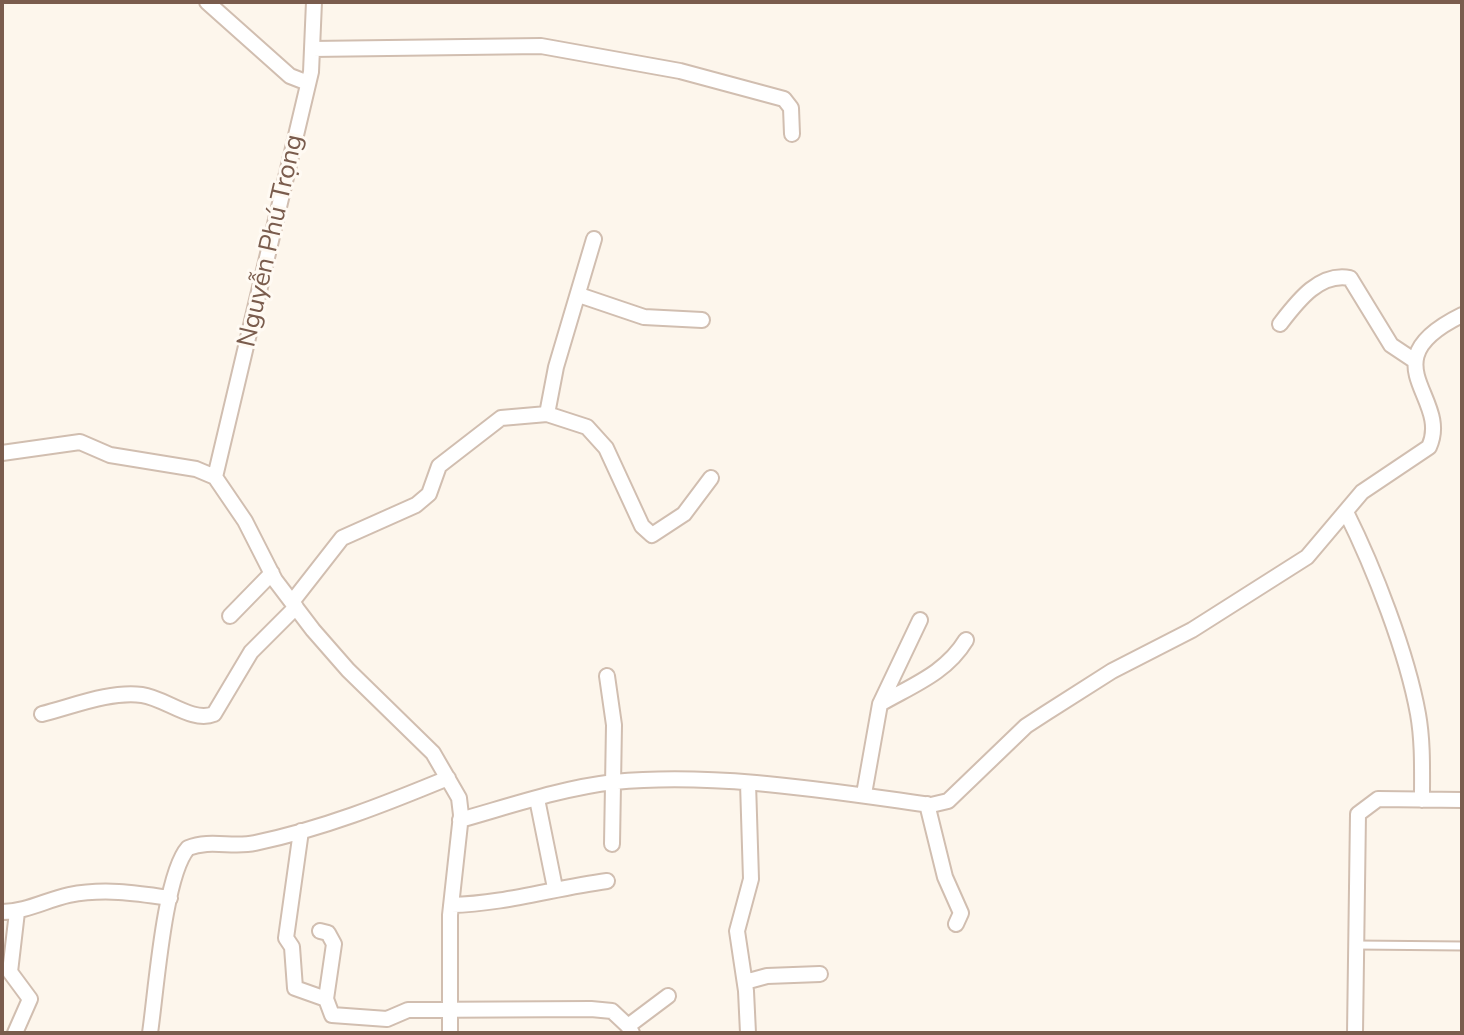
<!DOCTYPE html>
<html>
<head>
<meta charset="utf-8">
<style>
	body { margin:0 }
	#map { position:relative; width:1464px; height:1035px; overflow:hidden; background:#fdf6ec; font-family:"Nunito Sans",sans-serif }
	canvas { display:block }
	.frame { position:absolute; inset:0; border:4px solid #7a5c4d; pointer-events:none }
</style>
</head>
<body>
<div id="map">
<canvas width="1464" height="1035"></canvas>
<div class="frame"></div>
</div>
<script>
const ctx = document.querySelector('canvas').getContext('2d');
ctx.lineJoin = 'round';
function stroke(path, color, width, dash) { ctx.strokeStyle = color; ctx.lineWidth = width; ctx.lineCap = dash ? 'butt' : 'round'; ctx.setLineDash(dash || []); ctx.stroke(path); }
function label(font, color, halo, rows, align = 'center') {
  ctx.font = font + ' "Nunito Sans",sans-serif'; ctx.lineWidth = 6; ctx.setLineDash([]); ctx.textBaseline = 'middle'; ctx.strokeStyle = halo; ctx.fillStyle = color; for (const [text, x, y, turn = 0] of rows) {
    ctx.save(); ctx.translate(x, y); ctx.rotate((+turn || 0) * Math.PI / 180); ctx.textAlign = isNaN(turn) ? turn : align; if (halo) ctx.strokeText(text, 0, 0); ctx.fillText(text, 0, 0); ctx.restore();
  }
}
const service = new Path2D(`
	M1357,945L1462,946`);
const minor = new Path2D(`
	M207,2L290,76L308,83
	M312,49L541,46L680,71L784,99L791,108L792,134
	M579,295L644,317L702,320
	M1280,324C1297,302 1319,272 1350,278L1391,345L1415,361
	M547,414L556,367L594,239
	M2,453L80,442L110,455L196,469L215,477L245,521L275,580L313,630L348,670L433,753L459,798L461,815L450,915V1033
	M215,477L311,72L314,2
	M1346,512C1374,568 1407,653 1418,714C1423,742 1422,771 1422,800
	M292,602L342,538L416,505L429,494L439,466L501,418L547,414L587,427L606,448L642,526L652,535L684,514L711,478
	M230,616L272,573
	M607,676L614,725L612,844
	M880,704C913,685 946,673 966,640
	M42,714C74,706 109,691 142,695C165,698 192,723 214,714L251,652L296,607
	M864,794L880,704L920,620
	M537,799L555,888
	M927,804L945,877L961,913L956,924
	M460,820C510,806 562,788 614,782C716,772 830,791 931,805L948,801L1026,726L1046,713L1112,671L1192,630L1307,557L1362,492L1429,447C1452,397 1366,362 1462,315
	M301,831L286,938L292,947L295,988L326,999L334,944L328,933L320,931
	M451,905C504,904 554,888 607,881
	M2,912C26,912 46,900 69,895C104,888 136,893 170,898
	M745,982L767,976L820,974
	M326,999L332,1015L387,1019L408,1010L591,1009L612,1011L628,1026
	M15,1033L30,999L10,972L17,912
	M150,1033C156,993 164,875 188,848C210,839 233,848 255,843C322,829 385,804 448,778
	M632,1033L628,1026L668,996
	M748,1033L746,991L737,931L751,879L748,783
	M1355,1033L1358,814L1378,799L1462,800`);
const streetNames = [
	["Nguyễn Phú Trọng",272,241,-77]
];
stroke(service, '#d1beb0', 11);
stroke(minor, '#d1beb0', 18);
stroke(service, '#fff', 7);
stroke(minor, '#fff', 14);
label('26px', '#7a5c4d', '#fffaf3', streetNames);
</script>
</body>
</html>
